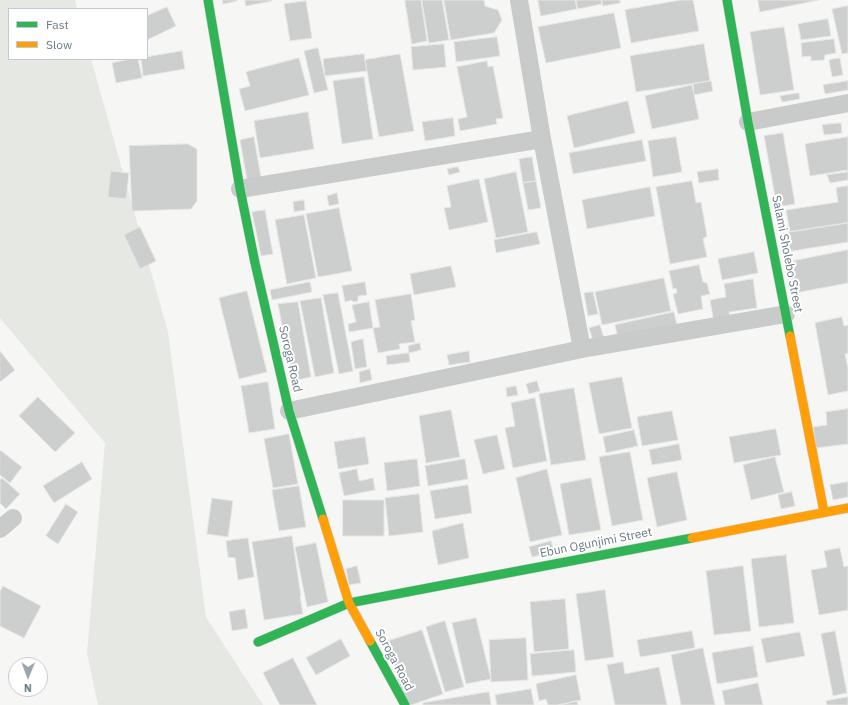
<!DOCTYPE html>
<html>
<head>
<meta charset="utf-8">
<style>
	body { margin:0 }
	#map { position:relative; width:848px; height:705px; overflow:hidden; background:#f6f6f5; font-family:"IBM Plex Sans",sans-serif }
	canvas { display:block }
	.legend { position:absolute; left:8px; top:8px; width:140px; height:52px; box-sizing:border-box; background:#fff; border:1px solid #c3c9ce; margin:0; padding:5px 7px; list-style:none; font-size:12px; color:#687984 }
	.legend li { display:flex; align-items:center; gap:8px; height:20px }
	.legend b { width:20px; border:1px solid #c3c9ce }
	.north { position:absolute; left:8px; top:657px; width:40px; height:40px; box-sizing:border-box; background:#fff; border:1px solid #c3c9ce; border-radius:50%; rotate:181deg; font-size:11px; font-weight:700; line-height:16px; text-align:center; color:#687984 }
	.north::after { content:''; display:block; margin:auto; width:14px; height:18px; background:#9aa5ac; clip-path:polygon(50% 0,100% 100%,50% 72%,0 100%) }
</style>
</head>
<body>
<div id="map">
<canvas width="848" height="705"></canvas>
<ul class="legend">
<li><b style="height:5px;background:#30b455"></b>Fast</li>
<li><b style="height:5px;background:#ff9f0a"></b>Slow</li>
</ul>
<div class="north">N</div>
</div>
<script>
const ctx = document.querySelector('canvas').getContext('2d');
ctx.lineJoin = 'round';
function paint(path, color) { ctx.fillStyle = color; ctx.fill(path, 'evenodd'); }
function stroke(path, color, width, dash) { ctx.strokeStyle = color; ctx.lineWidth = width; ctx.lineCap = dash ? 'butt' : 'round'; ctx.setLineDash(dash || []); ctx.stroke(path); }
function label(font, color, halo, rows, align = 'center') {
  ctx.font = font + ' "IBM Plex Sans",sans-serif'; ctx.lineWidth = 4; ctx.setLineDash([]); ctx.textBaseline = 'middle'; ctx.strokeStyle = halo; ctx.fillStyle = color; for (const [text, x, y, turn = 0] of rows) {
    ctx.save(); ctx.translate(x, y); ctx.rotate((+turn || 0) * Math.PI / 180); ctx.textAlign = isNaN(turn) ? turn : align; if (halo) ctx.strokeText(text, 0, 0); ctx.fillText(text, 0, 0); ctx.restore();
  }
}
const green = new Path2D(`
	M0,0H75L77,9H9V59H91L168,332L206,617L263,705H98L87,653L105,443L0,318Z`);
const building = new Path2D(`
	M223,0H237V1L223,4Z
	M245,0H272V1L246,6Z
	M405,0H421L427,41L412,44Z
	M422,0H442L449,40L429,43Z
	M444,0H484L485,6L498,10L502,20L494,33L451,40Z
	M538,0H575L577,9L541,16Z
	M576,0H601L602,4L578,9Z
	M602,0H620V3L603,6Z
	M681,0H693L699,31L631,43L625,10Z
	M758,0H819L760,12Z
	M306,1L312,38L290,41L284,4Z
	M848,6V53L842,54L832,9Z
	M167,7L176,26L147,40V16Z
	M614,13L621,48L546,63L538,27Z
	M828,19L831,36L801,40L798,24Z
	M784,27L794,90L760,95L750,32Z
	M497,37L500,56L456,62L454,42Z
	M834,39L836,53L825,55L824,60L811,61V56L802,57L801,43Z
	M444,44L446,67L413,70L411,47Z
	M704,44L710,81L636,92L630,56Z
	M318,48L328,90L314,93L304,51Z
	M182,51L185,69L143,76L141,59H147V57Z
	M364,54L367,71L325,76L323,59Z
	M400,54L414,131L379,137L365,60Z
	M299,58L309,95L245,111L239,89L250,86L246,72Z
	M840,58L843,75L832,77L829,60Z
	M131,59H138L142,78L116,83L112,63Z
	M487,61L488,67L493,66L503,118L496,119L497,124L460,131L458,119L467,117L457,67Z
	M364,77L373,139L342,144L333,81Z
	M711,81L713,91L694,95L693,84Z
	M848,81V90L825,94L823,85Z
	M692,85L699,119L652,129L645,96Z
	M799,93L800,99L782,102L780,96Z
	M628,101L635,133L574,148L567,116Z
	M308,112L314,149L260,158L254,121Z
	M453,118L455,136L425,141L422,122Z
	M841,123L842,133L824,135L822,125Z
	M783,133L795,204L777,207L764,136Z
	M254,137L261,178L247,180L240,140Z
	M676,137L682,172L653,177L648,141Z
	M848,137V170L810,176L805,144Z
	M642,140L646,161L573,174L569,153Z
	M188,144L197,149V201L191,209L132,211L129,146Z
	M532,157L536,181L523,183L519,159Z
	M458,167L460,172L449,175L447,169Z
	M718,169L719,180L699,183L697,172Z
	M111,171L129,173L126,199L108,197Z
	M516,172L528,232L496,238L484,179Z
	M848,172V180L830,183L827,175Z
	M479,179L488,222L449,230L444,208L451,207L447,186Z
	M536,181L541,208L528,210L523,183Z
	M692,181L696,203L701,202L707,236L703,239L707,257L670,264L656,187Z
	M848,186V223L790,232L786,210L838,202L836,188Z
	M650,187L655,216L587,229L582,200Z
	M337,193L339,204L329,206L327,196Z
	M304,200L305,210L294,212L293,202Z
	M339,208L352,271L318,277L306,214Z
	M265,210L273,254L261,256L252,212Z
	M304,215L316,278L287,284L275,220Z
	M848,223V242L786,252L783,233Z
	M140,227L156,261L140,269L124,235Z
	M537,232L540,244L496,253L494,240Z
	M848,250V283L795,293L788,262Z
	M754,252L758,273L722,280L718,259Z
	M699,265L703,282L707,283L710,294L701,296L703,309L678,314L673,294L677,293L676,288L673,289L669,271Z
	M451,266L456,287L414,295L410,274Z
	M664,278L671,311L602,325L595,292Z
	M753,279L757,308L729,312L730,320L714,323L710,300L726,297L724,284Z
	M310,282L312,292L272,300L270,290Z
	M365,282L367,295L358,296V301L353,302L352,300L345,302L342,286Z
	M247,291L267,372L239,379L219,298Z
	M593,292L598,314L588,316L584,293Z
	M338,293L353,371L339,374L323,295Z
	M411,294L415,320L411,321L415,342L399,344L400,349L378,353L373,328L380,327L375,300Z
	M321,298L334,373L315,377L300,301Z
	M298,302L311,377L293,381L278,304Z
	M369,302L373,328L349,332L348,324L356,322L352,305Z
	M674,312L677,325L618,338L615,325Z
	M842,317L844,326L848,325V353L845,354L848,368V391L828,395L815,323Z
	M600,325L604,338L593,341L589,328Z
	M363,339L367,367L355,369L351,342Z
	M420,343L421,350L409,353L408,346Z
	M0,351L15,370L0,382Z
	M469,351L470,362L449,365L447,355Z
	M409,353L410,362L387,365L386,356Z
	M370,369L372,380L360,383L359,372Z
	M622,377L632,428L599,434L589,383Z
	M537,381L540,391L529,394L526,384Z
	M268,382L275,429L249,433L241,386Z
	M516,386L518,395L507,397L506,388Z
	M574,388L586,460L551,465L539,394Z
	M38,397L75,433L55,452L19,416Z
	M535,398L547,461L513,468L505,428L515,426L511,403Z
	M848,409V444L816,448L813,427L827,425L826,412Z
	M451,410L460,457L426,463L419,416Z
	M672,411L678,440L642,446L637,417Z
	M776,429L781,455L734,463L729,437Z
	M634,430L638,446L606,453L603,437Z
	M289,434L298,484L273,488L264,439Z
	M497,435L505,469L483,474L474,440Z
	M365,437L369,464L338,469L334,442Z
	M679,444L682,460L652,465L649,450Z
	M0,450L22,467L10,483L0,475Z
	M630,452L643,520L612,526L599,457Z
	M775,457L784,492L751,500L743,465Z
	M417,459L420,486L387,491L384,463Z
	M465,459L468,479L428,486L425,466Z
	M82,462L92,479L54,503L43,486Z
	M357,469L359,481L373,478L375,490L344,496L339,473Z
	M547,469L562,535L530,542L516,478Z
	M677,472L687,520L657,527L647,478Z
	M2,478L20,494L6,509L0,503V480Z
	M591,478L601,530L569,535L560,484Z
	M848,482V497L833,500L830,485Z
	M468,485L472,513L435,519L430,491Z
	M299,486L306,527L279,531L272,490Z
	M792,492L795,506L781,509L778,495Z
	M419,494L423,532L389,536L385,498Z
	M212,498L233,501L228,537L207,534Z
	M343,500H384V536H343Z
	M66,504L78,512L58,544L46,536Z
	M463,523L469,558L438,565L432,531Z
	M292,536L301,596H300L303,614L264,620L252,542Z
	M248,538L254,577L238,580L235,558L228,557L226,541Z
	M551,541L554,552L532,557L529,547Z
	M316,543L328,602L307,607L295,547Z
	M840,548L844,567L848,566V610L819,615L811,570L827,567L824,551Z
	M786,555L794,623L759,627L751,559Z
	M357,566L361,583L349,585L346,569Z
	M743,566L751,631L714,635L706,571Z
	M3,586L41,606L24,638L0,626V592Z
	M605,590L614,657L585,661L576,594Z
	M565,599L569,649L534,652L530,602Z
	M245,609L248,628L232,631L229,612Z
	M476,618L491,679L466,684L452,623Z
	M445,621L464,687L445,692L426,627Z
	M422,630L443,694L411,705H406L385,642Z
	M692,631L695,648L640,657L637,640Z
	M835,631L847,693L833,696L821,634Z
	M800,632L805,656L766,663L761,639Z
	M526,638L528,680L491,682L489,640Z
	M341,639L350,656L316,675L306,658Z
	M753,646L758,677L717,684L712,653Z
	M703,648L715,705H681L671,655Z
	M574,650L576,672L532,676L530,654Z
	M293,658L317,705H280L263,673Z
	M623,662L625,674L659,667L667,705H615L607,665Z
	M576,675L581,700L557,705H548L546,699L539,701L536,684Z
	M758,683L763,705H725L722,691Z
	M531,689L534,705H497L495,695Z
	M489,692L491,705H423V703Z
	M848,697V705H827L826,701Z
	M577,701L578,705H561Z`);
const street = new Path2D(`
	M519,0L542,139L582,349
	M748,122L848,103
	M240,189L542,139
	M289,411L582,349L786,314
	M0,529L13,518`);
const fast = new Path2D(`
	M208,0L240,189L255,263L289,411L323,519
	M727,0L748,122L790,336
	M370,641L405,705
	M258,642L349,603L692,538`);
const slow = new Path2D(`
	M790,336L824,512
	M323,519L349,603L370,641
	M692,538L848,508`);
const streetNames = [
	["Salami Sholebo Street",787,254,79],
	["Soroga Road",290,359,77],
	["Ebun Ogunjimi Street",596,543,-11],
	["Soroga Road",394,660,62]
];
paint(green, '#e5e8e3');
paint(building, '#cdcece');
stroke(building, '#e6e6e5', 1);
stroke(fast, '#d2d3d3', 10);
stroke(slow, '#d2d3d3', 10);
stroke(street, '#c9caca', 18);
stroke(fast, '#30b455', 9);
stroke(slow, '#ff9f0a', 9);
label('12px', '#687984', '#fff', streetNames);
</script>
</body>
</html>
